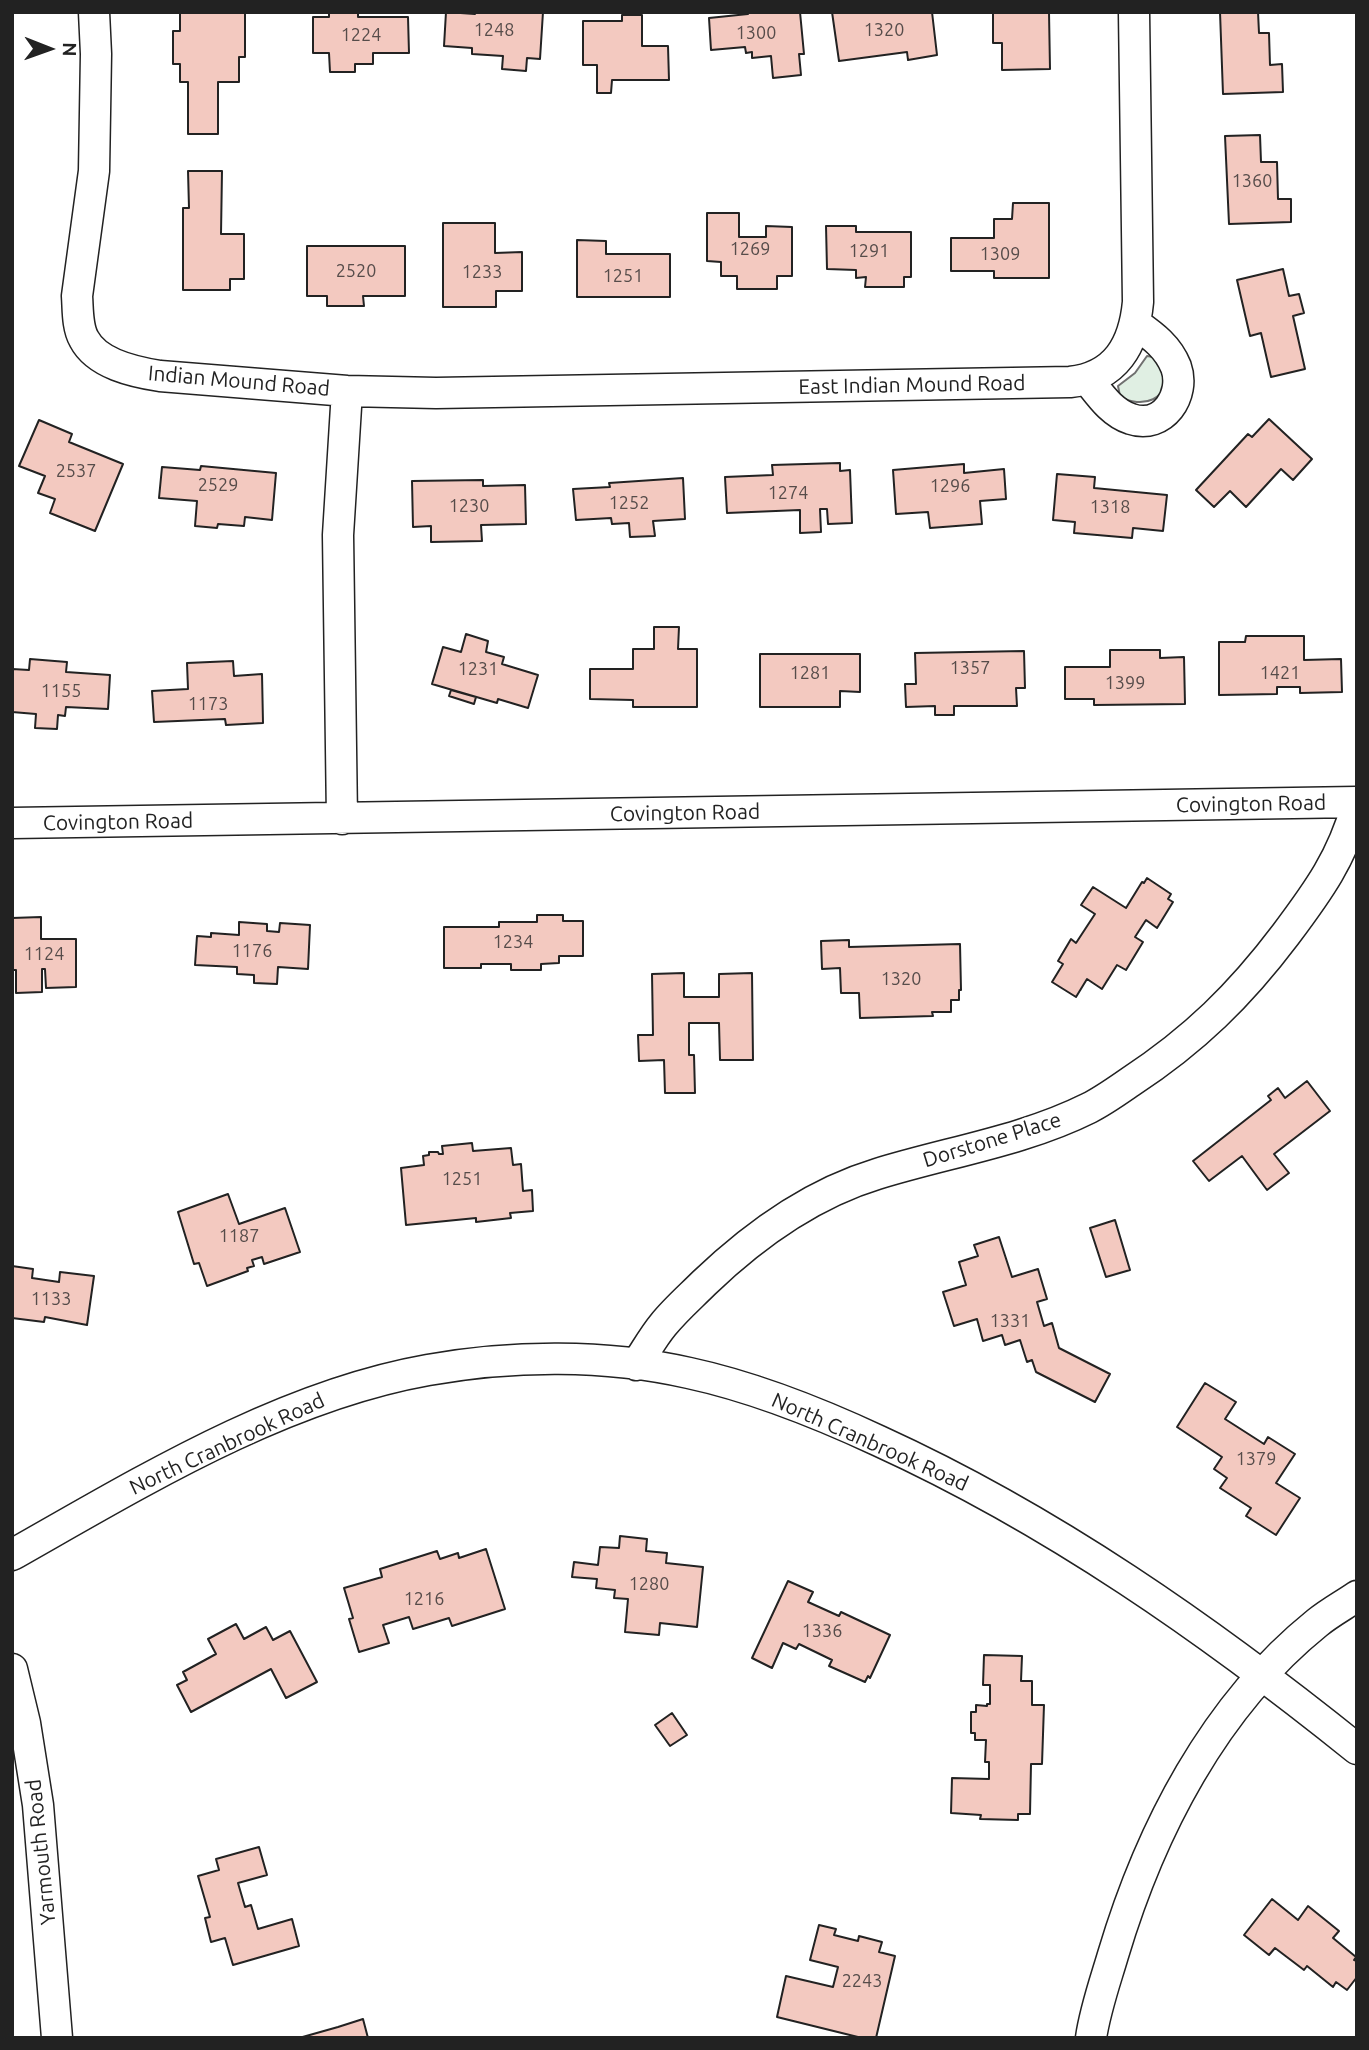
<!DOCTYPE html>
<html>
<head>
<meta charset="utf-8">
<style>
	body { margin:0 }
	#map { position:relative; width:1369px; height:2050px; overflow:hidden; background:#fff; font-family:Ubuntu,sans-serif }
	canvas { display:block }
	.frame { position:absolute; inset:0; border:14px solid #222; pointer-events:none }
	.north { position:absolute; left:14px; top:14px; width:70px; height:70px; -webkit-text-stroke:5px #fff; paint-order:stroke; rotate:91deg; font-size:19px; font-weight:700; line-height:28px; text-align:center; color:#222 }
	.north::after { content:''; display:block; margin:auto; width:24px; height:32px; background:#222; clip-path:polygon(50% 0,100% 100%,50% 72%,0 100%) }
</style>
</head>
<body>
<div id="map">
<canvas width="1369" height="2050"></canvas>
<div class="frame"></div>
<div class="north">N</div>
</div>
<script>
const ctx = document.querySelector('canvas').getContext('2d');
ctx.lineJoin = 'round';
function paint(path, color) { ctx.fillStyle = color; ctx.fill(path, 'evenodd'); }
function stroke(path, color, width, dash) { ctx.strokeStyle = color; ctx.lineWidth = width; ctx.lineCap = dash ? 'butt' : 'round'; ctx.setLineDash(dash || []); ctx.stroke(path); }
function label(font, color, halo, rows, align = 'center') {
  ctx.font = font + ' Ubuntu,sans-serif'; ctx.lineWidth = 5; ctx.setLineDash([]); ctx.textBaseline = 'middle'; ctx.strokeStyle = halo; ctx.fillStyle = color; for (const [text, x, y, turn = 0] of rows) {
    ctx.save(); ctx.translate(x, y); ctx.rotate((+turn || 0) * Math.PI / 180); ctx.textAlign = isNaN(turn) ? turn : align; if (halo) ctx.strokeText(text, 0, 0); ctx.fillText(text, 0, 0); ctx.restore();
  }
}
const green = new Path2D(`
	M1147,356L1153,357C1156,361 1160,366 1162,371C1174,399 1140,410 1120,396L1118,386L1135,373Z`);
const building = new Path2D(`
	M180,12L245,13V57H239V82H218V134H188V82H180V64H173V31H180Z
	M329,12H358V17H408L409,53H373V64H355V72H330L329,53H313V17H329Z
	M446,12L475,14V12H543L540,59L527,58L526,71L502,69L503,56L472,54V48L444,46Z
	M748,12H800L804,54H799L801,75L773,78L771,56L752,58V52L746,53L745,47L711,50L709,18L748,14Z
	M832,12H932L937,55L908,60L907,52L839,61Z
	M993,12H1049L1050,69L1002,70V43H993Z
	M1220,12H1258L1259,33H1269L1270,65L1282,64L1283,92L1223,94Z
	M622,15H642V46H668L669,80H612L611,93H597V65H583V21H622Z
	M1260,135L1261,162H1277L1278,199H1291V222L1229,224L1225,136Z
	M188,171H222L221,234H244V279H230V290H183V208H189Z
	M1013,203H1049V278H994V271H951V238H994V219H1012Z
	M707,213H739V237H766V226L792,227V276H777V289H737V276H721V262L707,261Z
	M443,223H495V253L522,252V291H496V307H443Z
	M826,226H856V232H911V277H904V287H865L866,277L856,278V270L827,269Z
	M577,240L606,241V254H670V297H577Z
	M307,246H405V296H363L364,306H327V296H307Z
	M1283,269L1289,296L1299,294L1304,313L1293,316L1305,369L1271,377L1261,333L1250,336L1237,280Z
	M1269,419L1312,459L1293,480L1281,469L1246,507L1230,491L1214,507L1196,490L1248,434L1252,437Z
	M39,420L72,434L69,442L123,464L95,531L50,513L55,499L38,493L45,476L19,466Z
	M840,463V471L850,470L852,523L828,524L827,509H820L821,532L800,533V510L727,513L725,477L773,475L772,465Z
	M964,464V473L1004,469L1006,499L980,501L982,524L930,528L928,512L896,514L893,470Z
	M201,466L276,473L272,520L245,517L244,526L218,524L217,528L195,526L197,501L159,498L162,467L200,470Z
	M1057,474L1095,477L1094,488L1167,495L1163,531L1133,528L1132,538L1074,533L1075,522L1053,520Z
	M683,478L685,519L653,521L655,536L630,537L629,523L612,524L611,518L576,520L573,489L610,487L609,483Z
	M483,480V486L525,485L526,524L481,525L482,541L431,542V526L413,527L412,481Z
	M654,627H679L678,649H697V707H633V700L590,699V669H633V649H654Z
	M466,634L488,641L486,652L504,657L502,664L538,675L528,708L498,699L497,703L432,684L443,647L461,652Z
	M1246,636H1304V660L1341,659L1342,692L1300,693V687H1277V694L1219,695V642H1245Z
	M1110,650H1160V658L1184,657L1185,704L1094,705V699H1065V667H1110Z
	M1024,651L1025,688H1016L1017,706H954V715H935V706L906,707L905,684H916L915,653Z
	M760,654H860V692L840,691V707H760Z
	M30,659L67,662L66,672L110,675L108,709L66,707L65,716L58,715L57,729L35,728L36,714L12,712V669L29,670Z
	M233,661L234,676L262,674L263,723L226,725L225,719L154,722L152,691L188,689L187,663Z
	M451,690L476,697L474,704L449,696Z
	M1147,878L1171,894L1168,899L1173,902L1157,928L1146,920L1135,937L1143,942L1126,970L1117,965L1102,989L1087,979L1076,997L1052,982L1063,964L1058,961L1071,939L1076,943L1095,914L1081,905L1093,887L1126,908L1142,882L1144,883Z
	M537,915H563V921H583V956H559V963L541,964V970H511V964H481V968H444V927H499V922H537Z
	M41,917V939H76V987L46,988L45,969H42V992L16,993V970H12V918Z
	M239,922L267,924V931L279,932L280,923L310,925L308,969L278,967L277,984L254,983V975L237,974V967L195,965L197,936L211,937V933L239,935Z
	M849,940V947L960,944L961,990H959V1000H951V1012H932L933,1016L860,1018L859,993H841L840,968L822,969L821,941Z
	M684,973V997H719V974L752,973L753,1060H720L719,1023H689V1055H694L695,1093H665L664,1060L639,1061L638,1035H653L652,974Z
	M1307,1081L1330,1111L1274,1154L1289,1173L1267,1190L1242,1156L1209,1181L1193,1161L1271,1100L1268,1096L1278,1088L1285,1098Z
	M472,1143L473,1151L511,1148L513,1165L521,1164L523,1191L532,1190L533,1211L510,1213L511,1218L476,1222V1218L406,1225L401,1168L424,1165L423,1156L429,1155V1152H438L439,1154H443L442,1146Z
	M228,1194L239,1224L285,1208L300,1252L264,1264L262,1257L252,1260L254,1266L247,1268L248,1271L207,1286L199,1263L194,1264L178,1212Z
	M1115,1220L1130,1270L1106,1277L1090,1228Z
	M999,1237L1012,1277L1038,1269L1047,1299L1037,1302L1044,1326L1052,1323L1059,1348L1110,1374L1095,1402L1036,1372L1032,1360L1027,1362L1020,1340L1005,1345L1002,1335L983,1341L977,1319L954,1326L943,1292L966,1285L959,1262L978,1256L974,1245Z
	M12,1266L33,1269L32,1278L59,1282L60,1272L94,1276L87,1325L45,1317L44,1322L12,1318Z
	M1205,1383L1236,1402L1225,1419L1264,1444L1268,1437L1295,1454L1276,1483L1300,1498L1276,1535L1246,1516L1251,1508L1220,1488L1227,1478L1214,1469L1222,1457L1177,1427Z
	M620,1536L647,1539L646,1551L667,1553L666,1563L703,1567L697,1627L660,1623L659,1635L625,1632L628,1599L614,1598L615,1590L596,1588L597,1579L572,1577L574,1562L598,1565L600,1547L619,1548Z
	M486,1549L505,1609L452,1626L449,1618L413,1629L409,1617L383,1625L389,1643L359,1652L349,1619L353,1618L344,1588L382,1577L380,1569L437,1551L440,1559L458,1553L459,1558Z
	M788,1581L813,1592L808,1602L839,1616L841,1612L890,1635L870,1678L868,1676L865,1682L829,1666L832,1660L799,1644L796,1649L783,1643L772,1668L752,1658Z
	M236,1624L244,1639L266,1627L273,1640L290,1631L317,1682L286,1698L271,1669L191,1712L177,1685L187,1680L183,1672L216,1654L208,1639Z
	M984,1655L1022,1656L1021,1681H1032V1705H1044L1042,1764H1031L1030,1814H1018V1820L980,1819L981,1815L951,1813L952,1778L989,1779V1762H985L986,1740H975V1733H971V1712H976V1705L987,1706V1704H990V1685H983Z
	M672,1713L687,1735L670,1746L655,1725Z
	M259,1847L267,1875L238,1883L245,1907L251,1905L258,1929L292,1919L299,1946L233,1965L225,1938L211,1942L205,1918L210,1917L198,1876L219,1870L216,1859Z
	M1272,1899L1298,1920L1308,1906L1339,1931L1333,1938L1356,1957L1354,1960L1357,1961V1977L1347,1990L1336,1982L1333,1987L1307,1966L1304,1970L1275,1948L1269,1955L1244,1935Z
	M819,1925L836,1929L834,1935L858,1941L859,1936L882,1942L879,1952L895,1956L876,2038H862L777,2017L786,1976L833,1987L838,1967L810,1960Z
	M363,2019L368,2038H299L338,2027Z`);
const minor = new Path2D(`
	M94,12L96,54L94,171L77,296C78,309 77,327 84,339C97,364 134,372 160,376L347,391L436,393L1070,382C1116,377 1134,345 1138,302L1134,12
	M1088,380C1100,395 1112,413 1131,419C1163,430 1186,395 1176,367C1168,347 1153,336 1136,324
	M342,819L338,535L347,391
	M12,823L1357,802
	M636,1365C645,1352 653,1337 663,1325C675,1310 690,1297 704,1283C753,1236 811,1194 877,1174C948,1152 1023,1141 1089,1108C1103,1101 1117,1091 1130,1082C1194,1040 1240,995 1286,934C1319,890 1342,858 1357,805
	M12,1555C141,1482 281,1396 428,1370C512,1355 605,1354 689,1373C754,1387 819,1413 879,1441C1052,1520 1209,1630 1357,1749
	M12,1669L25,1723L38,1805L57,2038
	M1091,2038C1095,2010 1105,1982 1113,1955C1150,1831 1214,1706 1317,1623C1329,1613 1344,1605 1357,1596`);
const numberNames = [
	["1248",494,30],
	["1320",884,30],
	["1300",756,33],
	["1224",361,35],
	["1360",1252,181],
	["1269",750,249],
	["1291",869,251],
	["1309",1000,254],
	["2520",356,271],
	["1233",482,272],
	["1251",623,276],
	["2537",76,471],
	["2529",218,485],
	["1296",950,486],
	["1274",788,493],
	["1252",629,503],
	["1230",469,506],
	["1318",1110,507],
	["1357",970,668],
	["1231",478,669],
	["1281",810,673],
	["1421",1280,673],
	["1399",1125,683],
	["1155",61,691],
	["1173",208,704],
	["1234",513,942],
	["1176",252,951],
	["1124",44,954],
	["1320",901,979],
	["1251",462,1179],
	["1187",239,1236],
	["1133",51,1299],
	["1331",1010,1321],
	["1379",1256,1459],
	["1280",649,1584],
	["1216",424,1599],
	["1336",822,1631],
	["2243",862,1981]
];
const streetNames = [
	["Indian Mound Road",239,381,5],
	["East Indian Mound Road",912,385,-1],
	["Covington Road",1251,804,-1],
	["Covington Road",685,813,-1],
	["Covington Road",118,822,-1],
	["Dorstone Place",992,1140,-17],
	["North Cranbrook Road",870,1442,24],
	["North Cranbrook Road",227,1444,-25],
	["Yarmouth Road",41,1852,-96]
];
paint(green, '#e0efe3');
stroke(green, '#6f6f6f', 2);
paint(building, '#f3c9c0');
stroke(building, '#222', 2);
stroke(minor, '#222', 33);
stroke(minor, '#fff', 30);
label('18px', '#564c4a', null, numberNames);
label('21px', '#222', '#fff', streetNames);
</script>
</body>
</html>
